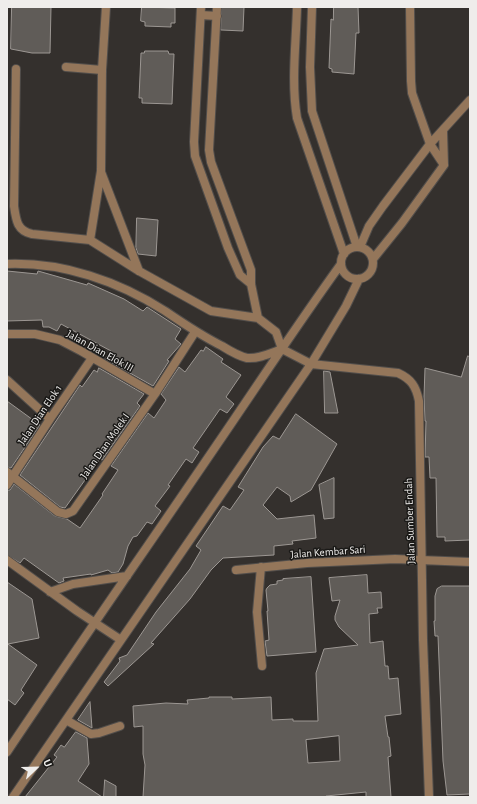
<!DOCTYPE html>
<html>
<head>
<meta charset="utf-8">
<style>
	body { margin:0 }
	#map { position:relative; width:477px; height:804px; overflow:hidden; background:#34302d; font-family:"Alegreya Sans",sans-serif }
	canvas { display:block }
	.frame { position:absolute; inset:0; border:8px solid #efedeb; pointer-events:none }
	.north { position:absolute; left:16px; top:748px; width:40px; height:40px; -webkit-text-stroke:3px #1a1917; paint-order:stroke; rotate:67deg; font-size:11px; font-weight:700; line-height:16px; text-align:center; color:#efedeb }
	.north::after { content:''; display:block; margin:auto; width:14px; height:18px; background:#efedeb; clip-path:polygon(50% 0,100% 100%,50% 72%,0 100%) }
</style>
</head>
<body>
<div id="map">
<canvas width="477" height="804"></canvas>
<div class="frame"></div>
<div class="north">U</div>
</div>
<script>
const ctx = document.querySelector('canvas').getContext('2d');
ctx.lineJoin = 'round';
function paint(path, color) { ctx.fillStyle = color; ctx.fill(path, 'evenodd'); }
function stroke(path, color, width, dash) { ctx.strokeStyle = color; ctx.lineWidth = width; ctx.lineCap = dash ? 'butt' : 'round'; ctx.setLineDash(dash || []); ctx.stroke(path); }
function label(font, color, halo, rows, align = 'center') {
  ctx.font = font + ' "Alegreya Sans",sans-serif'; ctx.lineWidth = 3; ctx.setLineDash([]); ctx.textBaseline = 'middle'; ctx.strokeStyle = halo; ctx.fillStyle = color; for (const [text, x, y, turn = 0] of rows) {
    ctx.save(); ctx.translate(x, y); ctx.rotate((+turn || 0) * Math.PI / 180); ctx.textAlign = isNaN(turn) ? turn : align; if (halo) ctx.strokeText(text, 0, 0); ctx.fillText(text, 0, 0); ctx.restore();
  }
}
const building = new Path2D(`
	M12,7H51L50,53H32L11,49Z
	M142,7L175,8V23H171V27L145,26V22L141,21Z
	M222,7H244L243,31L221,30Z
	M334,7H358L359,33H356L354,74L332,72V69L329,68L331,19L333,20Z
	M145,51H168L169,54H174L172,104L142,103V98H139L141,53H144Z
	M137,218L158,220L156,256L138,254L136,248Z
	M7,271L37,274L38,271L87,285L88,283L124,299L143,311L147,307L181,329L175,339L181,344L167,360L169,361L153,386L105,359L111,351L61,324L57,331L49,327H43L42,320L7,321Z
	M206,347L223,359L221,362L241,375L226,397L234,404L227,413L220,409L193,448L199,452L192,463L186,459L168,485L170,486L155,506L161,511L152,524L147,522L137,536L133,537L128,546L123,564L118,572L112,573L108,570L91,575V574L63,578L64,581L59,583L24,558L20,563L7,555V490H10L14,484L55,516L67,519L80,528L103,495L102,494L118,470L111,466L148,413L154,418L166,400L161,394L179,367L185,372L201,350L203,351Z
	M468,356L470,357V540L445,541V537H437L436,478H430L429,457H425L426,421H425L424,397L425,368L461,377Z
	M99,368L144,394L137,403L140,406L102,460L100,459L65,508L60,507L20,475L80,385L82,387L94,370L97,372Z
	M324,371L330,372L338,413H325Z
	M7,401L40,425L11,468L7,467Z
	M296,414L337,444L311,490L291,502L290,496L277,487L263,505L277,519L314,515L316,538L292,541L293,544L274,546V555L223,558L211,570L190,599L151,643L154,644L108,686L104,682L120,661L119,658L127,655L156,612L190,569L201,550L196,546L223,506L230,510L244,490L238,487L263,447L273,436L279,439Z
	M334,478V518L324,519L319,485Z
	M367,575L368,593L381,592L382,608H377L378,613L369,614L370,643L383,641L385,666H388L389,679L398,678L401,714L385,716L388,737H389L391,756L388,757L391,797H366V792L326,796V797H143L145,765L143,754V726L134,727L133,706L166,703L188,704L187,700L209,698V697H232V699L271,697L272,720L293,719V721H318L316,673L324,649L358,645L339,627L335,620V616L340,600L332,601L329,578ZM339,736L340,761L308,763L306,740Z
	M311,577L316,652L267,656L265,641L269,640L267,611H268L266,590L267,588L270,585L277,584V581L283,580V579Z
	M7,582L32,599L39,638L8,644L37,665L21,690L24,693L15,705L7,699Z
	M442,586H470V794L447,795L443,761L438,636H435L434,621H435V596L437,589Z
	M90,702L92,728L78,720Z
	M76,732L87,738L89,764L78,781L102,797H25L57,757L54,755L61,745L64,747Z
	M105,780L116,786V797H104Z`);
const street = new Path2D(`
	M201,7L194,142L195,156L228,248L240,275L251,284
	M217,7L209,150L211,162L251,270V284L258,318L276,332L282,349
	M297,7C296,44 291,82 297,118L344,254
	M312,7L310,67L312,111L357,247
	M410,7L411,81L412,93L430,144L444,165
	M201,15L217,16
	M66,67L102,70
	M16,69L14,206C16,220 17,231 32,234L90,240L139,271L211,311L258,318
	M101,172L139,271
	M90,240L101,171L102,70L106,7
	M360,247L369,226L383,206L430,144L470,100
	M341 263a16 16 0 1 1 32 0a16 16 0 1 1-32 0Z
	M373,259L402,223L444,165L443,131
	M7,264C63,262 118,281 165,311C184,324 202,336 222,346C230,351 238,356 247,358C259,359 271,353 282,349
	M7,334H35L60,340L81,351L155,394
	M282,349L311,364L398,373C411,379 416,386 419,401L423,640L429,797
	M7,380L50,419
	M7,472L58,512L66,514L73,511L155,394L195,332
	M7,485L50,419L92,358
	M7,560L77,611L121,640
	M261,567L257,612L262,666
	M236,570L307,563L395,559L470,562
	M50,592L73,584L127,576
	M66,720L91,734L99,733L120,726
	M7,752C76,649 148,546 218,443C259,383 299,322 341,264
	M13,797L311,364L346,306L359,279`);
const streetNames = [
	["Jalan Dian Elok III",100,351,29],
	["Jalan Dian Elok 1",40,415,-56],
	["Jalan Dian Molek I",105,446,-55],
	["Jalan Sumber Endah",410,521,-92],
	["Jalan Kembar Sari",328,552,-4]
];
paint(building, '#605c58');
stroke(building, '#9c9793', 1);
stroke(street, '#524e4b', 10);
stroke(street, '#94765a', 8);
label('11px', '#efedeb', '#1a1917', streetNames);
</script>
</body>
</html>
